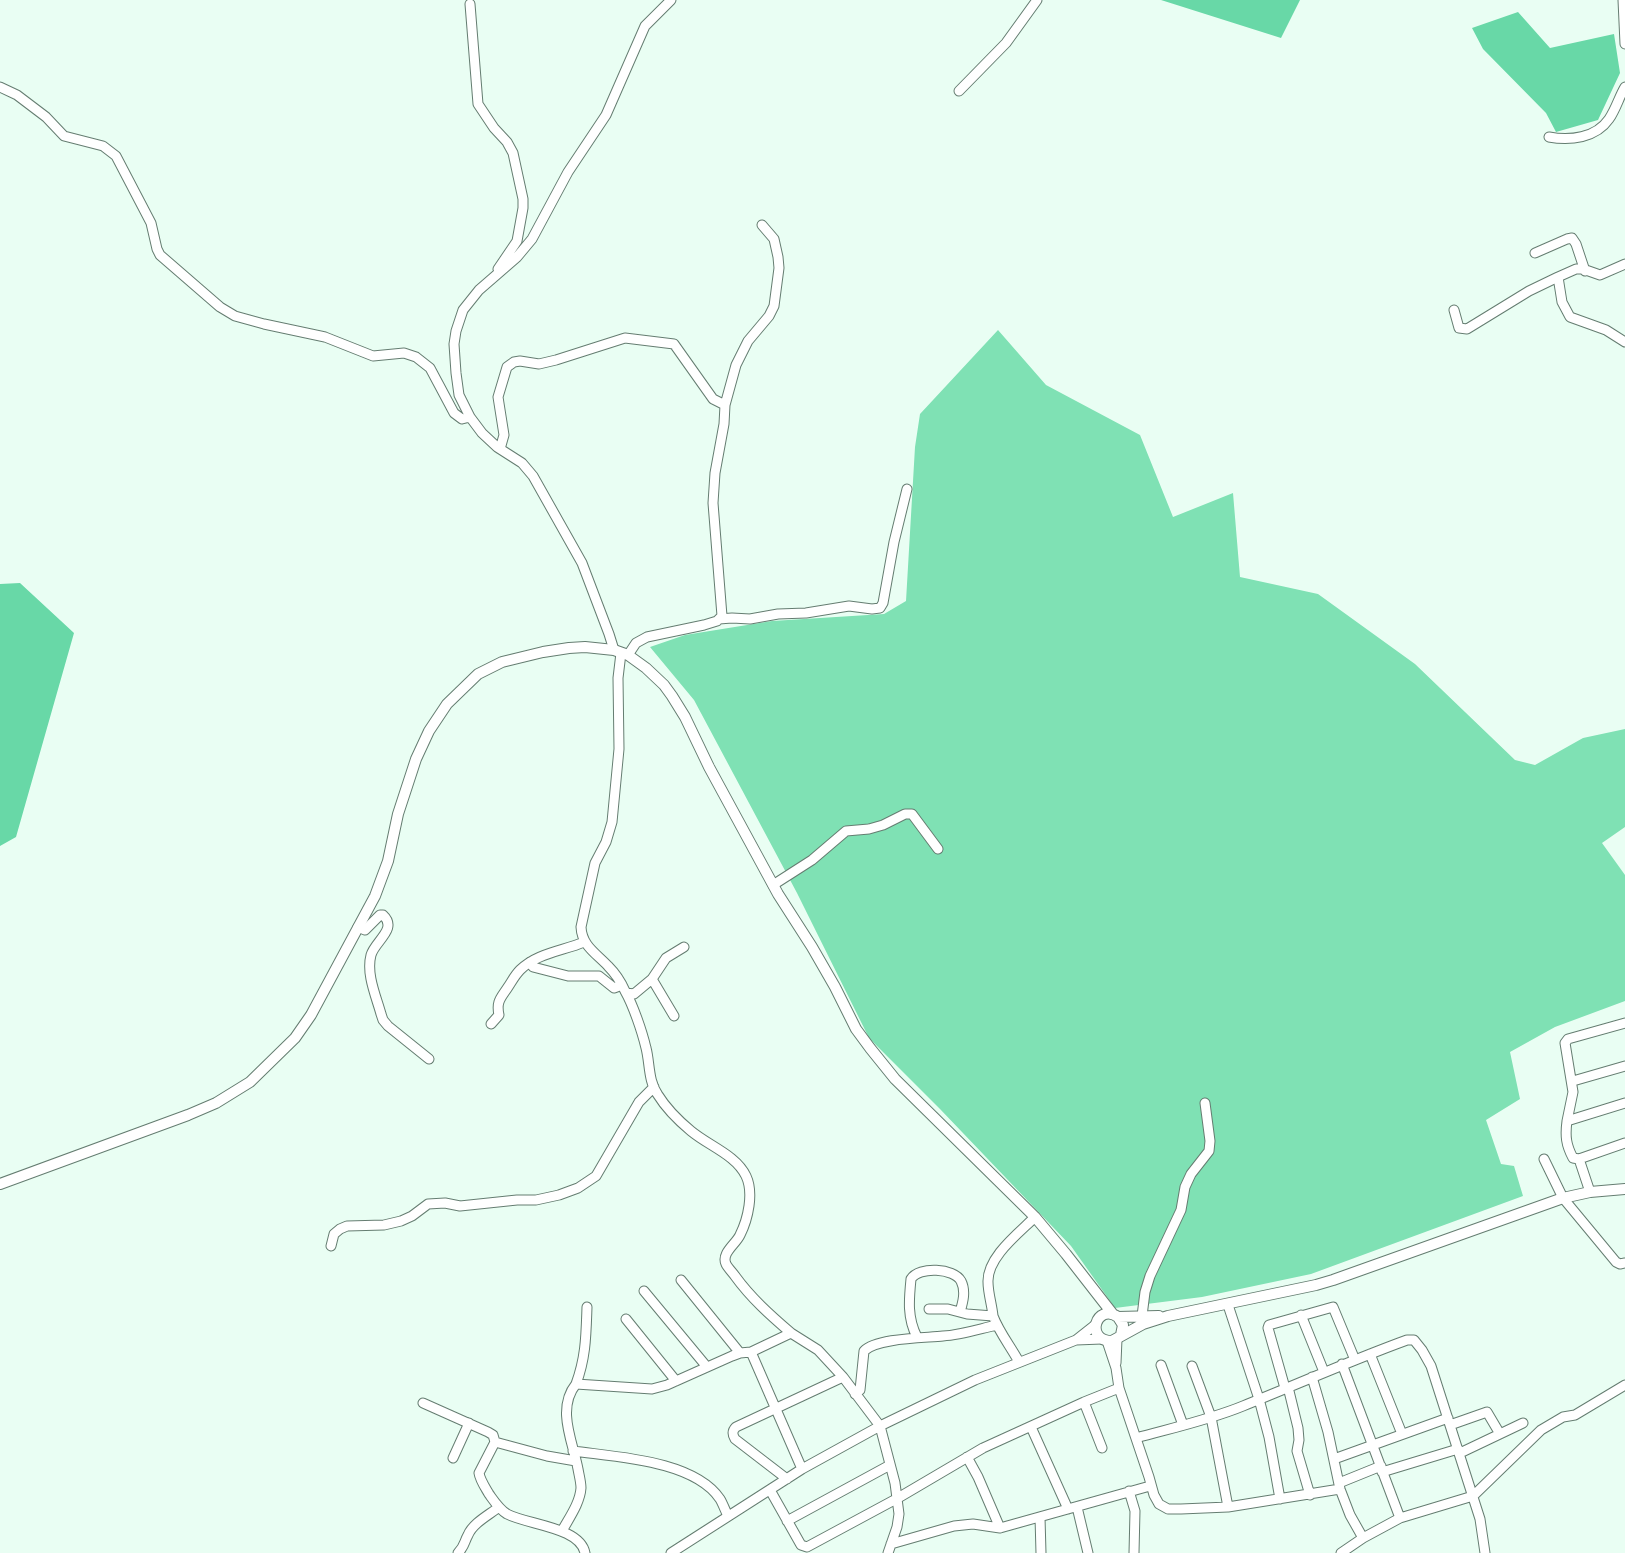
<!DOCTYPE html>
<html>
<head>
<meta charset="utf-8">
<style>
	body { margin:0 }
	canvas { display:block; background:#e9fef3 }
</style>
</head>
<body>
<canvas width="1625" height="1553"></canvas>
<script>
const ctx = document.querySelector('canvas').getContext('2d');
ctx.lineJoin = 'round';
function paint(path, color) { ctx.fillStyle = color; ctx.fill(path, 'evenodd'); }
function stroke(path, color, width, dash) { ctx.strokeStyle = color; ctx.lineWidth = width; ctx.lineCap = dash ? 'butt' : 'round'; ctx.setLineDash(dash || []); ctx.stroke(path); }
const green = new Path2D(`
	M998,330L1046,385L1140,435L1173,517L1233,493L1240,577L1318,594L1415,664L1515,760L1535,765L1583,738L1625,729V827L1602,843L1625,875V1001L1555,1027L1510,1052L1520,1099L1486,1120L1501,1164L1514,1166L1523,1196L1311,1274L1202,1297L1115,1308L1071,1246L940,1109L869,1038L797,893L694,700L650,647L685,635L772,621L884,614L906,601L915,447L920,414Z`);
const forest = new Path2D(`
	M1161,0H1300L1281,38Z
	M1518,12L1550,48L1614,34L1620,73L1598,120L1556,132L1546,113L1483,49L1472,28Z
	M20,583L74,633L16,837L0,846V584Z`);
const minor = new Path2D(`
	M1623,0L1625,44
	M470,4L478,104L494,128L507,142L513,153L523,199V208L517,241L498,269
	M0,87L17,95L46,117L64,136L103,146L116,156L151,223L157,249L160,255L220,307L235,316L264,324L325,337L373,356L404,353L416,357L430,368L454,413L462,419L470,417
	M959,91L1006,43L1037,0
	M1549,137C1570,141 1596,138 1609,119C1616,109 1619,97 1625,87
	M1535,253L1567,239L1572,238L1576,244L1585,271
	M1625,264L1600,275L1583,269H1576L1558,277L1562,302L1570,317L1606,330L1625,342
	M1454,310L1459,328L1467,329L1529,291L1558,277
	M500,449L504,435L498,397L507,367L514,362L520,361L539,364L556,360L625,338L674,344L713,399L725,405
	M719,619L732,618L750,619L778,614L806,613L849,606L872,609L880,608L883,603L894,542L907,489
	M614,650L609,634L582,563L533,476L522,463L497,447L482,433L470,417L459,395L456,373L454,344L456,331L463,310L479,290L517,257L532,239L568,172L606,115L645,26L671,0
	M621,653L618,678L619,749L612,822L606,842L595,863L581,927C582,946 596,953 608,966C615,973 621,982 625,991C633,1005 642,1031 646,1048C650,1063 648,1081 658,1095C666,1108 679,1121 691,1131C709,1146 736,1155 746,1176C754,1193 748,1219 740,1235C736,1244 721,1253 726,1264C728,1268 733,1273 735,1276C751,1298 770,1315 791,1333
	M628,655L636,643L647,637L704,625L717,621L722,616L713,503L715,473L724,424L725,405L736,365L748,341L769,316L774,306L779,268L778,257L774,239L762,225
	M773,885L812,860L846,831L869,829L883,825L905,814H912L938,849
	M358,927L365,930L380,915H383C398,929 375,941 371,955C366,974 376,996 381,1014L383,1020L388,1026L429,1059
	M530,962L533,967L568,976H599L614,988L622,985
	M652,979L674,1016
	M626,993L634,994L652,979L666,958L684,947
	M491,1024L499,1015C496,1001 501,998 508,987C512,981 515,975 520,970C537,953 563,951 584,942
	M1573,1081L1625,1066
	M1567,1121L1573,1092L1565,1043L1568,1039L1625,1023
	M1544,1159L1563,1198L1616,1262L1620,1264L1625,1263
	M1579,1159L1625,1143
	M1590,1192L1579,1159L1573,1158C1566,1145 1565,1136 1567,1121L1625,1103
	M331,1246L334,1234L340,1229L347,1226L384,1225L401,1221L412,1216L428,1204L445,1203L460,1206L517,1200H536L559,1195L578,1188L596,1176L639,1102L654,1087
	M681,1280L740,1353
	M644,1291L707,1367
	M1228,1305L1259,1399L1269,1437L1280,1499
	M929,1309H948L967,1314L993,1316C999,1332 1011,1347 1019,1362
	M1301,1315L1324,1372
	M993,1316C992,1305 988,1293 988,1282C987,1257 1019,1233 1035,1217
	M1142,1316L1145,1292L1150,1276L1181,1210L1185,1187L1191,1174L1209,1151L1210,1141L1205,1103
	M626,1319L676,1381
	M917,1337C907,1318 909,1299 911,1279C919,1266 954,1268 961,1281C966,1291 963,1302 960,1312
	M1076,1340L1102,1339
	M1107,1341L1116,1368L1119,1388L1149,1477L1154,1495L1159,1504L1168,1509H1181L1228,1507L1340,1489
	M751,1352L802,1469
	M1370,1354L1402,1434
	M1116,1363L1117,1339
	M1342,1364L1400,1518
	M1161,1365L1183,1425
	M1192,1366L1211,1417L1228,1507
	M1312,1377L1328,1432L1340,1489L1350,1515L1363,1538
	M576,1384C586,1357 586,1335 587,1307
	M1288,1387L1298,1428L1299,1440L1297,1451L1310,1495
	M1285,1388L1268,1328L1269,1325L1333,1307L1355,1360
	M855,1394L860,1390L864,1351C876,1338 925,1338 943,1336C961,1335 979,1329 997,1325
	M1084,1402L1102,1448
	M423,1403L488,1432L493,1435L495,1442
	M1450,1425L1487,1412L1500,1434
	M1031,1427L1068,1509
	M1136,1438C1172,1428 1209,1420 1243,1406C1298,1384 1352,1360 1407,1340H1414L1422,1350L1431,1366L1480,1519L1485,1553
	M573,1451C615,1457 694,1460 720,1499C723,1504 725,1510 728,1516
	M1460,1453L1523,1423
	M967,1457L978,1477L1000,1528
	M453,1458L469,1423
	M1334,1459L1448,1418
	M576,1461L547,1456L495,1442L479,1473C480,1480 485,1487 489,1494C494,1501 499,1509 507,1514C528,1525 580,1527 585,1553
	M1382,1472L1458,1449
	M787,1479L735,1439C732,1434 732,1431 736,1427L843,1377
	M1339,1483L1381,1466
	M770,1490L801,1545L807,1547L898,1498L983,1448L1084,1402L1119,1388
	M1129,1491L1135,1511L1134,1553
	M1077,1507L1088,1553
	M1040,1517L1041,1553
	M787,1521L890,1465
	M562,1531C569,1518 580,1503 581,1488C581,1482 579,1475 578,1469C573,1442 556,1409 576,1384L652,1389L667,1385L732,1356L740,1353L751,1352L791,1333L818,1350L843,1377L880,1426L895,1483L899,1514L897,1527L888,1553
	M891,1544L954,1526L973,1524L1000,1528L1150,1486
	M458,1553C465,1546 464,1542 468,1535C473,1523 489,1515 499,1507
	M671,1553L802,1469L880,1426L975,1380L1076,1340L1095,1325
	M1341,1553L1363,1538L1400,1518L1473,1496L1541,1430L1563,1417L1575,1415L1625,1385`);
const tertiary = new Path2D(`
	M0,1184L188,1115L216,1103L250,1082L295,1038L311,1015L375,896L388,861L398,814L416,759L429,731L447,704L478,674L502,662L543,652L569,648L585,647L614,650L628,655L646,668L664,685L672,696L685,717L709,767L778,894L812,947L835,987L856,1029L870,1048L895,1079L1035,1217L1066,1254L1112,1313
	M1118,1317L1159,1316
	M1121,1335L1123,1325L1118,1317C1096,1302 1084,1341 1112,1341L1143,1324L1168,1316L1316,1285L1333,1280L1563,1198L1590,1192L1625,1189`);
paint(green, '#7fe1b4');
paint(forest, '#68d8a7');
stroke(minor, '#657d71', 11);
stroke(tertiary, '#657d71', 12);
stroke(minor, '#fff', 9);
stroke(tertiary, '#fff', 10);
</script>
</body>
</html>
